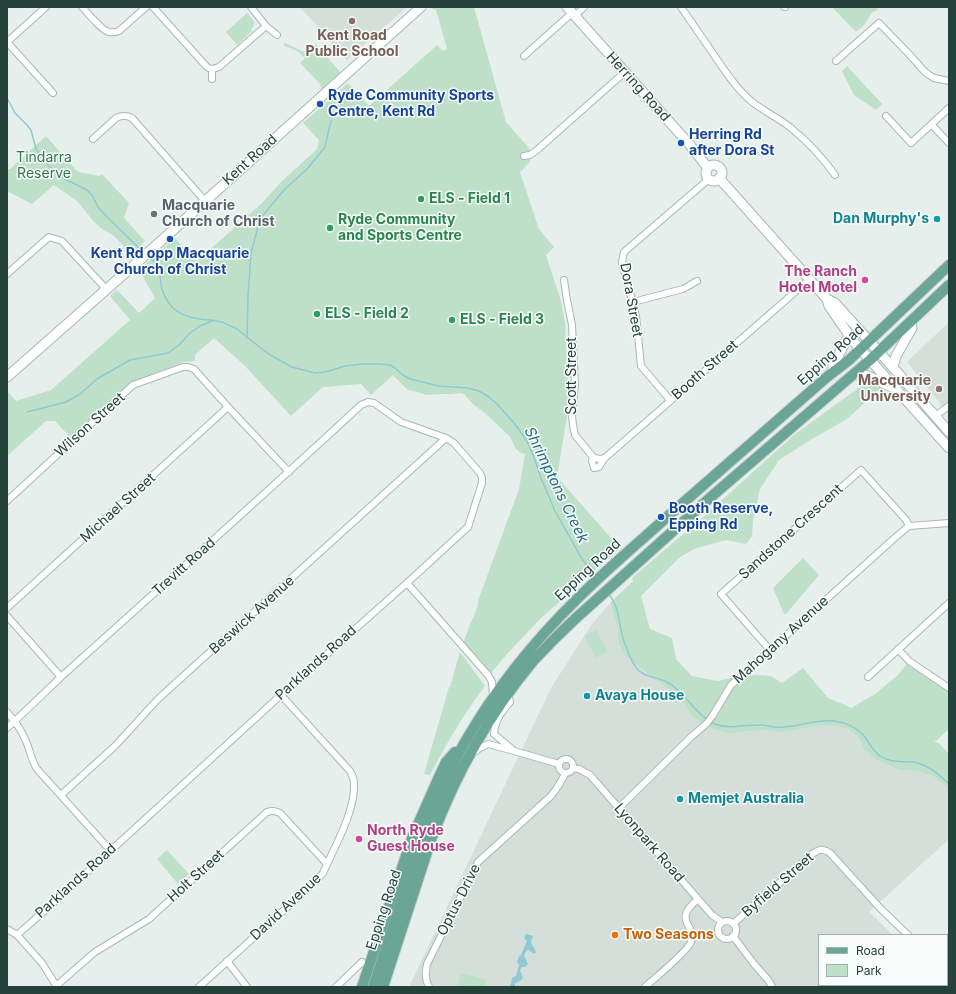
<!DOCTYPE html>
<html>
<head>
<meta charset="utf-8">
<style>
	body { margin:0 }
	#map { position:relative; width:956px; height:994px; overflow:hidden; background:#e6efeb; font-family:Inter,sans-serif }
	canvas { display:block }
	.frame { position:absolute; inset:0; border:8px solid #24423a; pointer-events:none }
	.legend { position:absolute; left:818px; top:934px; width:130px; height:52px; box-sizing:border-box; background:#f7fbf9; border:1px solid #a3b1ad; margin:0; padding:5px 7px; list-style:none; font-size:12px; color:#24423a }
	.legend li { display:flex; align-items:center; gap:8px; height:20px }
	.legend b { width:20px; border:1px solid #a3b1ad }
</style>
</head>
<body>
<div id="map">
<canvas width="956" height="994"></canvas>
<div class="frame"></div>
<ul class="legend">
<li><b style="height:5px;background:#6aa596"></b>Road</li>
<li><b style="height:11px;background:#bfe0c8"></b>Park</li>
</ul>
</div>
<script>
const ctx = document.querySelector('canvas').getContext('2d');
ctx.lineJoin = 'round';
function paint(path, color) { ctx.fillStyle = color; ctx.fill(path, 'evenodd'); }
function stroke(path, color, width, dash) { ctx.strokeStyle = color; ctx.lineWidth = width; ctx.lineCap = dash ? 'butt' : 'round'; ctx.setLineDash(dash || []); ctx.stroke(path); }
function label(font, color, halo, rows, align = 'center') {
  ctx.font = font + ' Inter,sans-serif'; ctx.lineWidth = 3; ctx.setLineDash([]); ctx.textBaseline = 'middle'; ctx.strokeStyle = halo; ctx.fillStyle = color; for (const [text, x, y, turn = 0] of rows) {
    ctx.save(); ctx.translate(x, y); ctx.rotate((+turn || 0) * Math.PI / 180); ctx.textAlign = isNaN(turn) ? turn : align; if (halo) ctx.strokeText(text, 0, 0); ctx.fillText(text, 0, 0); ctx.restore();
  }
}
const built = new Path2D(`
	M300,7H407L347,60Z
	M949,322V415L907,362Z
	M610,603L618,629V637L657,681L680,697L692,717L700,722L713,729L729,734L742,732L765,730L780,733L822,725L835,726L848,729L858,737L864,749L900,770L916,771L933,776L946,787L949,790V839L869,912L893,935H819V985H944V987H409L551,688L572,655L592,624Z`);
const green = new Path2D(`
	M433,7H474L506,122L529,148L530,162L520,172L539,229L554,247L546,255L561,301L565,323L569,404L557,477L620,548L540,619L507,654L490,674L463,643L478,605V601L519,489L525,454L521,453L516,449L510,437L505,432L485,413L474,405L464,394L460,393L451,394H444L426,395L414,391L408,390L393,375L371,395L361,384L323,387L291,416L245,366L214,338L195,355V361L184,362L130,383L70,437L55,421H46L7,456V391L16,401L51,390L130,320L110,296L117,290L139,313L155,298L139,270L175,238L196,262L261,204L282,181L317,149L319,140L303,123L348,83L369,106L437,45L443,51L447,49L436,10L431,8Z
	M832,7H875L878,10C870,12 870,17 866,22C864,26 859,29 856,32Z
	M247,13L254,21V26L251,29L252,31L237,45L226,32Z
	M285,43L306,53L316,44L341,73L322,90L320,84L300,63L305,58L297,51L283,45Z
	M847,66L882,104L876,110L854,95L842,71Z
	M46,136L76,170L79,172L100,176L102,174L129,203L124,218L145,241L132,255L114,236L102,229L95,223L77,201L54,185L32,204L7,191V169H10Z
	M869,383L882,387L847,419L812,439L779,460L760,489L753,520L752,536L746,544L726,540L694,549L679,558L641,596L650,629L672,638L676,659L692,676L718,681L735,677L756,675L771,676L782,683L803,668L828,698L843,704L851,708L875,694L898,675L909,661L949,688V729L937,740L934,741L940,744L949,754V790L946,787L933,776L916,771L900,770L875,759L864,749L858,737L848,729L835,726L822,725L780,733L765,730L742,732L729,734L713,729L700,722L692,717L680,697L657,681L625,655L620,646L618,637V629L610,603L633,581L632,578L702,518L794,435L857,389Z
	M803,558L819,575L786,614H784L773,588Z
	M596,630L608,652L596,658L584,636Z
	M460,652L485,686C464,714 446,744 430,775L424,774L449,687H450Z
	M167,850L189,874L178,884L157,859Z
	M461,973L487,980L485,987H457Z`);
const water = new Path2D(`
	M526,934L533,936L531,942L536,952L534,954L529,950H527L524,955L528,964L525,967H522L520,970L523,978L520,981L515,983V987H508L511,984L512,978L516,976L519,965L517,962L519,956L521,955L527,941L524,938Z`);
const stream = new Path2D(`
	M7,98L15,113L27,125L31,130L36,149L47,164L65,179L87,190L92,195L98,207L106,216L141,250
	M149,258C153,260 156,263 159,266C161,270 160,274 160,278C161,290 165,300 173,308C185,319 203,319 217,321C224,322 231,326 237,329L267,353L292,367L315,373L325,372L345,366L364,364H379L390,365L395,368L403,375L410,379L439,386L468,388L479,391L489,397L498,405L514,423L527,441L533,455L541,478L555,511L582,559L595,577
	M247,338L248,298L251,253L260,219L284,190L308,168L325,147L331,121
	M27,412L66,402L80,394L97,379L130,360L168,353L179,345L190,333L200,326L212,321
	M609,594C620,608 618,624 624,641C626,647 631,660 635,666C641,677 657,677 667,682C684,691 692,710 708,720
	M711,722C726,731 745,724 762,725C766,725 770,727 774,727C779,728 786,727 792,726C806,724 819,719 834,721C848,723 859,728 867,740C871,746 874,752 880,756C891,763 901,761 913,762C927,764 939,774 949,784`);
const street = new Path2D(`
	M82,7C89,14 101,30 109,32C113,33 116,32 119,31L146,7
	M153,7L206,66C210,70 214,69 219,67L266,26
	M251,7L266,26L277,35
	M681,7C692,23 703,39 714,55C725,71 736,88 751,101C763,111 779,118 791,128C808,142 823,158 835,175
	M784,7H785
	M575,16L584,7
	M7,42L53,93
	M7,42L46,7
	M524,56L572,13
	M836,61L879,23L908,53L925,72L929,75L934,78L949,81
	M212,79V69
	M886,116L911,143L949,108
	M932,125L949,143
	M93,139L116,118C122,115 126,115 132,118L205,201
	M524,156L530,155L537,150L625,72
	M7,274L49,237L62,241L106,289
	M564,280L567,300L572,325L575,385L572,416L573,425L575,435L593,457C597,459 602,460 606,457L810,279
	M633,302L683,289L697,281
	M670,400L641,366L636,316L622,262L624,252L709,179
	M935,416L949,406
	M593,457L592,461L594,468L599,467L604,459
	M7,501L133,385L183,367H188L194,369L228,407L289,472
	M407,583L488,675L492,682L493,697
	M7,608L228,407
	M7,616L61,677
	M898,649L909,661L949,688
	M770,650L721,594L861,470L906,520L909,526
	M868,677L949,603
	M508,693L510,702C501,713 495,720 494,734L512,749
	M7,712C14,720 21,729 25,739C30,749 31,760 37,769L110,850
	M7,728C26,711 44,693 62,676C162,586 262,497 361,405L368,402L374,403L401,422L446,438L454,443L480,473L482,478V483L468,527L407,583L281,695L50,906L17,935
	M473,753L480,748L488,744L514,751L559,764
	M559 766a7 7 0 1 1 14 0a7 7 0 1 1-14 0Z
	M573,768L579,769L590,775L698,899L712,915L722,922
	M61,795L115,746L158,699L446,438
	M619,808L691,737L707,723L713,715L731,685L898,535L909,526L949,523
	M718 930a9 9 0 1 1 18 0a9 9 0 1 1-18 0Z
	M733,924L812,854C820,849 822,848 830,853L880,908L908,935
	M7,929L17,935L42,963L57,987
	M733,936L754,964L769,981L772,987
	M227,961L247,987
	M947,973L949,975
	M56,986L95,952L149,919L267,812C272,810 275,811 280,813L327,864
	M199,987L317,880L323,873C334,848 356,810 354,783C354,778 352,775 350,771L281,695
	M336,987L362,962
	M429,987C425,979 425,973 427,964L478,862L551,796C557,788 562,782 565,773
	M645,987C655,978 687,952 691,942C697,924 671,922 698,899`);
const secondary = new Path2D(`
	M567,7L690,145L708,168
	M706 173a8 8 0 1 1 16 0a8 8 0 1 1-16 0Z
	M719,178L827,299L835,303L898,373L949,432
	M827,299L829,306L854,342L949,448
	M893,367L896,356L912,328L911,321
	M833,372V366L849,335
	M854,374C869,373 878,382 892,387
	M7,377L142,258L421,7`);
const primary = new Path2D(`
	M362,987L412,838L438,779L446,762L455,752
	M373,987L422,839C434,805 448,772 465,742C496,688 535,640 579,597C610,566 644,538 676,509C727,465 777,421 827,377L849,360L949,265
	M383,987L431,840C455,775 489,714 534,660C547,646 561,632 575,619L712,496L870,360L949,285`);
const markers = [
	[352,21,4,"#8d6e63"],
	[320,104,4,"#1a4fb4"],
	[681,143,4,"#1a4fb4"],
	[421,199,4,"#2e9e5b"],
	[154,214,4,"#6b7280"],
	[937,219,4,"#0f9aa8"],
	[330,228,4,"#2e9e5b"],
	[170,239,4,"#1a4fb4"],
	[865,280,4,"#d1479c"],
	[317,314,4,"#2e9e5b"],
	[452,320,4,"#2e9e5b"],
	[939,389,4,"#8d6e63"],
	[661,517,4,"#1a4fb4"],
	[587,696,4,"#0f9aa8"],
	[680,799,4,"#0f9aa8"],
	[359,839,4,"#d1479c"],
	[615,935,4,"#e8710a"]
];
const educationNames = [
	["Kent Road",352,36],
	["Public School",352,52],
	["Macquarie",931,381,"right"],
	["University",931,397,"right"]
];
const streetNames = [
	["Herring Road",638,87,48],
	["Kent Road",250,160,-42],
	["Dora Street",631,300,80],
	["Epping Road",831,355,-42],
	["Booth Street",705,370,-41],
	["Scott Street",572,376,-90],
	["Wilson Street",90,425,-42],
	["Michael Street",118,508,-42],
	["Sandstone Crescent",791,532,-42],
	["Trevitt Road",184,567,-42],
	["Epping Road",588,570,-43],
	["Beswick Avenue",252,615,-42],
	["Mahogany Avenue",781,640,-42],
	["Parklands Road",316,663,-42],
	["Lyonpark Road",649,843,49],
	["Holt Street",196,876,-42],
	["Parklands Road",76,881,-42],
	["Byfield Street",778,885,-41],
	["Optus Drive",459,900,-63],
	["David Avenue",286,907,-43],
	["Epping Road",384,910,-72]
];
const transitNames = [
	["Ryde Community Sports",328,96],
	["Centre, Kent Rd",328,112],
	["Herring Rd",689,135],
	["after Dora St",689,151],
	["Kent Rd opp Macquarie",170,254,"center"],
	["Church of Christ",170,270,"center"],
	["Booth Reserve,",669,509],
	["Epping Rd",669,525]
];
const parkNames = [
	["Tindarra",44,158],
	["Reserve",44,174]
];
const leisureNames = [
	["ELS - Field 1",429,199],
	["Ryde Community",338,220],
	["and Sports Centre",338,236],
	["ELS - Field 2",325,314],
	["ELS - Field 3",460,320]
];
const worshipNames = [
	["Macquarie",162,206],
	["Church of Christ",162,222]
];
const cultureNames = [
	["Dan Murphy's",929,219,"right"],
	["Avaya House",595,696],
	["Memjet Australia",688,799]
];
const hotelNames = [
	["The Ranch",857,272],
	["Hotel Motel",857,288],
	["North Ryde",367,831,"left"],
	["Guest House",367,847,"left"]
];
const foodNames = [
	["Two Seasons",623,935]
];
const waterNames = [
	["Shrimptons Creek",556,485,64]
];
paint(built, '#d4dfda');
paint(green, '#bfe0c8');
paint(water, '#8ec9d4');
stroke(stream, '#8ec9d4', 1.5);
stroke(street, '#a8b8b2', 8);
stroke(secondary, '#a4bbb3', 11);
stroke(primary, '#c2cac8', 12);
stroke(street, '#fff', 6);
stroke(secondary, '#fff', 9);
stroke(primary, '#6aa596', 10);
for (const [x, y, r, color] of markers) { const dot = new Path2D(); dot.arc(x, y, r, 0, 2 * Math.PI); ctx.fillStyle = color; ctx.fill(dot); stroke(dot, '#f7fbf9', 1.5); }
label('bold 14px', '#785e54', '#f7fbf9', educationNames);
label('14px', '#24423a', '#f7fbf9', streetNames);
label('bold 14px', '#164399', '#f7fbf9', transitNames, 'left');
label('14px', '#2d7a4b', '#f7fbf9', parkNames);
label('bold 14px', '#27864d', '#f7fbf9', leisureNames, 'left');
label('bold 14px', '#5b616d', '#f7fbf9', worshipNames, 'left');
label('bold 14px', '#0d838f', '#f7fbf9', cultureNames, 'left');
label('bold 14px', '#b23c85', '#f7fbf9', hotelNames, 'right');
label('bold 14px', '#c56008', '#f7fbf9', foodNames, 'left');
label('italic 15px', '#1c6f80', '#f7fbf9', waterNames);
</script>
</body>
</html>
